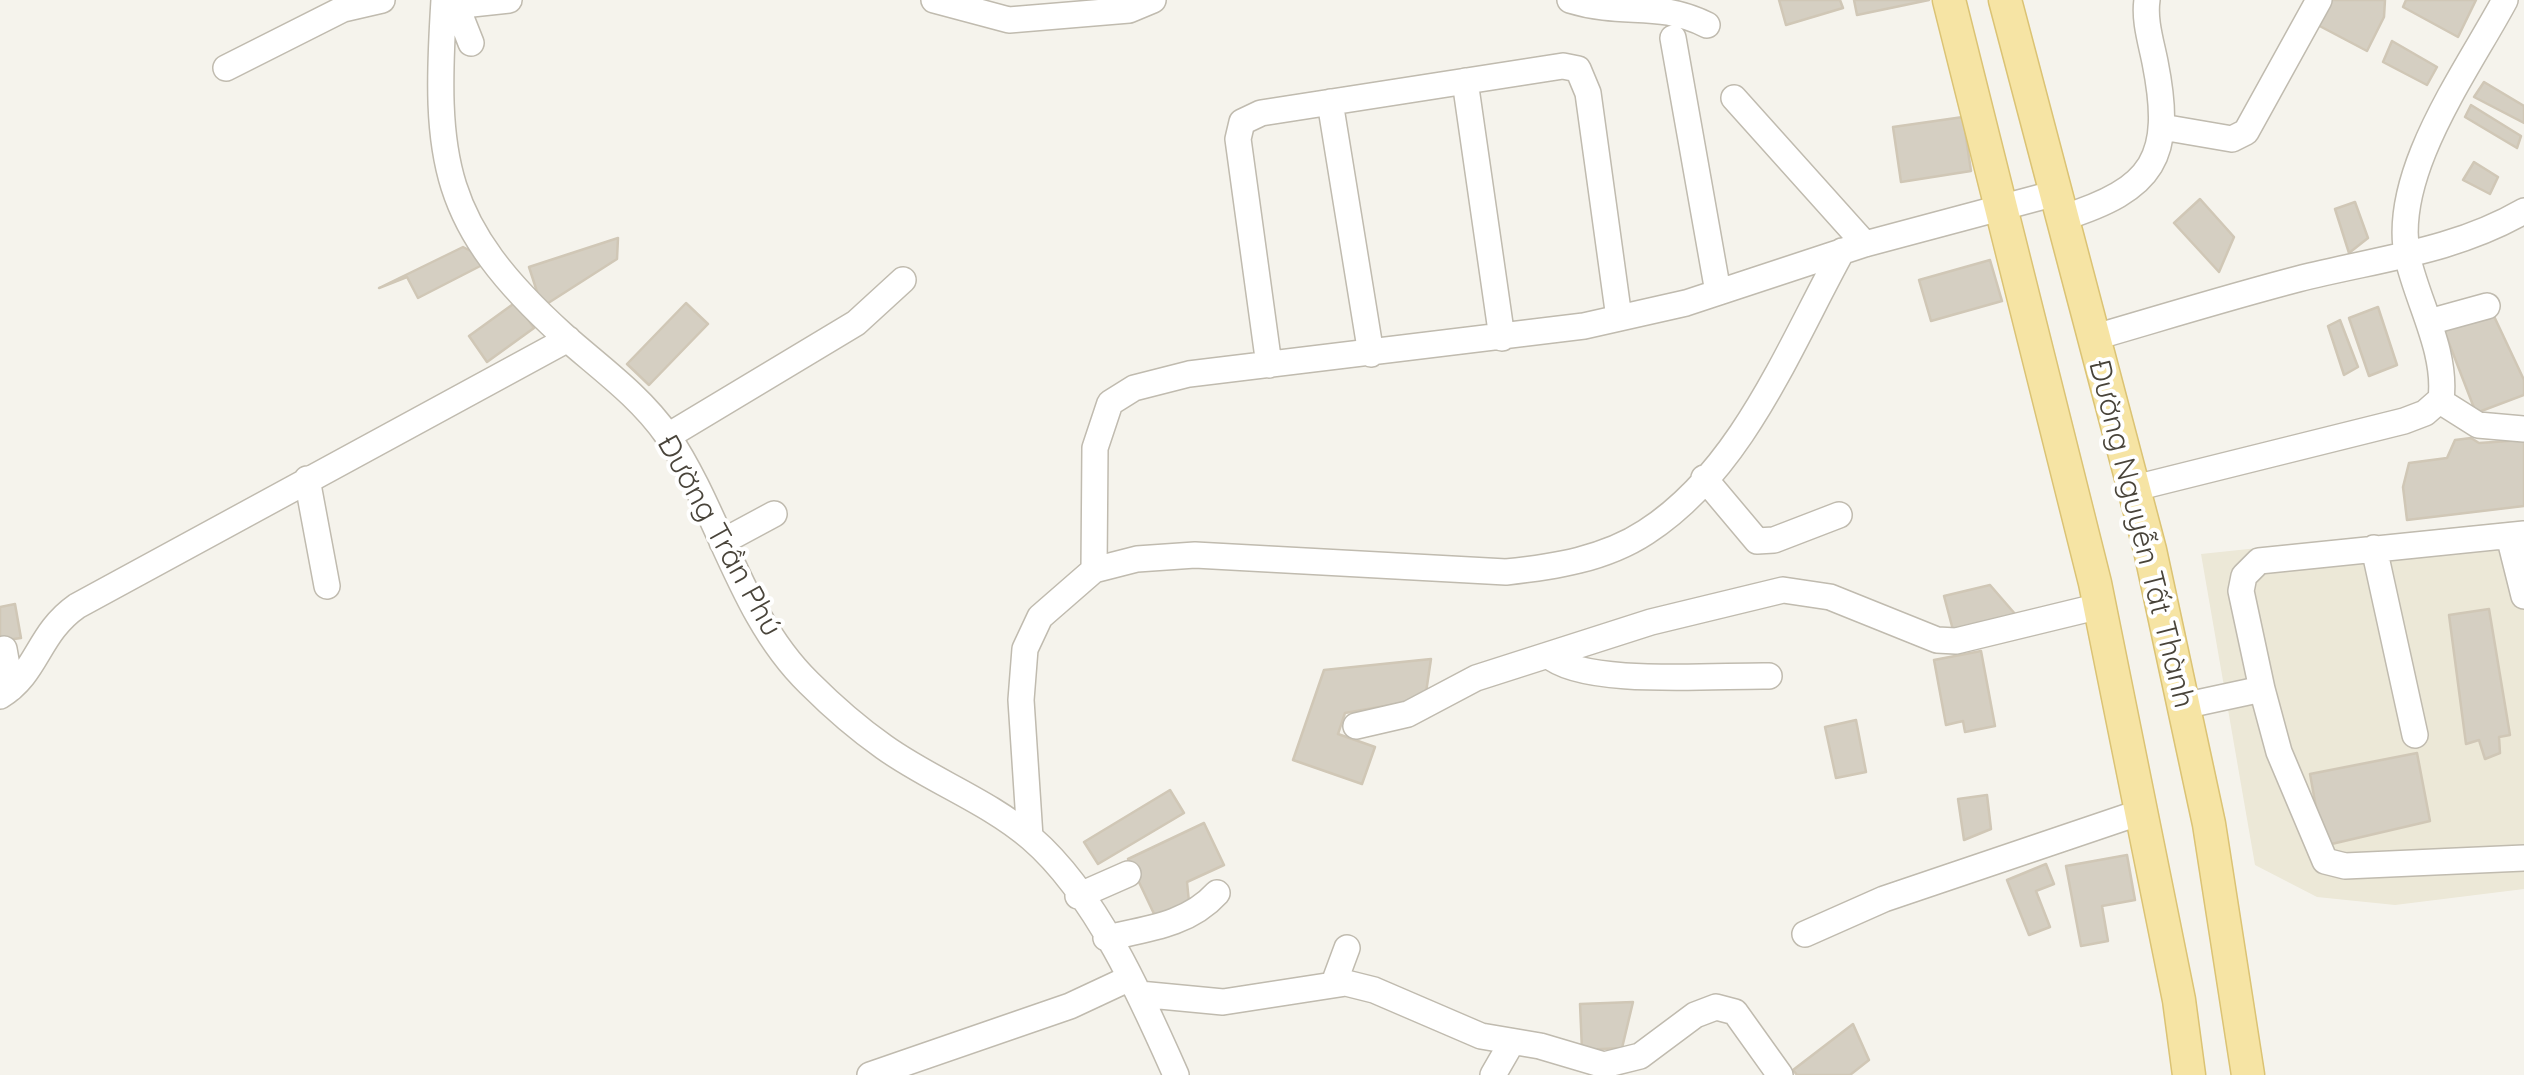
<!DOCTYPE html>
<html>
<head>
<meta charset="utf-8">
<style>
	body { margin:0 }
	canvas { display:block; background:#f5f3ec }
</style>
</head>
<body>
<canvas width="2524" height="1075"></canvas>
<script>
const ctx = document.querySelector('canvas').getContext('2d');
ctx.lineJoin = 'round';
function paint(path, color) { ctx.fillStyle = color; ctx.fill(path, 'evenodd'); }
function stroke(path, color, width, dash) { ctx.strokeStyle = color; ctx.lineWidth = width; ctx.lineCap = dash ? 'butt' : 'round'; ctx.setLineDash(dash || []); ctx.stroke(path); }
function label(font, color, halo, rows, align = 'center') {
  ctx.font = font + ' Quicksand,sans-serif'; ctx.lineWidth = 8; ctx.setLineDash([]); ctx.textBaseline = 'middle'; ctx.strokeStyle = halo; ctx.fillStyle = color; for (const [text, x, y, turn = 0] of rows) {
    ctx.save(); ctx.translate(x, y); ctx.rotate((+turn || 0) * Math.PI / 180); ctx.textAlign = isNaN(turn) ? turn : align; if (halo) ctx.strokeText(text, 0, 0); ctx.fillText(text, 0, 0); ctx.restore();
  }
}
const education = new Path2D(`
	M2524,520V889L2395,905L2317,897L2255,865L2201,554Z`);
const building = new Path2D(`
	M1779,0H1840L1843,8L1786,25Z
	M1854,0H1929L1857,15Z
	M2323,0H2385L2384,17L2367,51L2312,22Z
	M2406,0H2476L2458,37L2403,7Z
	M2392,41L2437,67L2427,85L2383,62Z
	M2484,82L2524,106V123L2474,97Z
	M2471,105L2521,136L2517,148L2465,117Z
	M1963,117L1971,171L1901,182L1893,127Z
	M2474,162L2498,177L2490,194L2463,180Z
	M2200,199L2234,237L2219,272L2174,223Z
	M2355,202L2368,238L2349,253L2335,209Z
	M618,238L617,259L542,307L529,267Z
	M463,247L490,261L418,298L407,277L379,288Z
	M1990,260L2002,301L1931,321L1919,280Z
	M516,302L534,328L487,362L469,336Z
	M686,303L708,324L649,385L627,364Z
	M2378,307L2397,365L2369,376L2349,318Z
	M2492,312L2524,380V395L2476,413L2442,325Z
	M2340,320L2358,367L2344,375L2328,326Z
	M2471,438L2479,443L2524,440V506L2407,520L2403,487L2409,463L2447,458L2455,440Z
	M1990,585L2016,615L1953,630L1944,596Z
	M15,604L21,638L0,641V607Z
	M2489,609L2510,735L2499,737L2500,753L2485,759L2479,740L2466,744L2449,615Z
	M1981,651L1995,726L1965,732L1963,721L1946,725L1934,660Z
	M1431,659L1425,699L1345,713L1338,734L1375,747L1362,784L1293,760L1324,670Z
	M1856,720L1866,772L1836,778L1825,727Z
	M2417,753L2430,821L2323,846L2310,774Z
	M1170,790L1184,813L1098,864L1084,842Z
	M1987,795L1991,829L1964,840L1958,799Z
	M1204,823L1224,865L1187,882L1189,902L1156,918L1128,859Z
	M2127,855L2135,900L2102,906L2108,941L2081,946L2066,866Z
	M2046,864L2054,884L2036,891L2050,927L2029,935L2007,880Z
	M1633,1002L1622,1048L1582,1050L1580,1004Z
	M1853,1024L1869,1060L1850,1075H1797L1793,1070Z`);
const minor = new Path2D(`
	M444,0C434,160 440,224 564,336C599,367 640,396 667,435C720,513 740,616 809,683C832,706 857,728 884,747C930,780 988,801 1031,838C1096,894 1142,998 1176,1075
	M934,0L1009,20L1129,10L1153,0
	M1570,0C1625,17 1657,0 1707,25
	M456,5L471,43
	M444,7L509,0
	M1673,38L1718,292
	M226,68L343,9L382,0
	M1465,81L1502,338
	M1734,98L1865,244
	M1330,102L1371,354
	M2162,127L2232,139L2246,132L2319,0
	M2062,218C2154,189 2174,158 2155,62C2151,42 2144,20 2147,0
	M2429,322L2487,306
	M2092,338C2161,318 2229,297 2298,279C2376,259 2453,252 2524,211
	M1269,365L1238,139L1242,122L1261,113L1563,66L1578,69L1588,93L1619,318
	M2440,401L2478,425L2524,429
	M668,436L856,323L903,280
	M1704,478L1757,541L1774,540L1839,515
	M307,479L327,586
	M2135,488L2404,421L2425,413L2441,399C2447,352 2418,303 2408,259C2389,176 2467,71 2505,0
	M2509,536L2524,596
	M722,542L774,514
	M2374,548L2415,735
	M1094,570L1095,448L1110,403L1134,388L1189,374L1584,326L1686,303L1865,244L2056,193
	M4,649L11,688
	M1548,655C1583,687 1717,675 1769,676
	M2262,689L2279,752L2325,861L2345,866L2524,858
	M0,696C38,673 37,634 77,606L568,339
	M2183,706L2262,689L2241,591L2244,576L2259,561L2524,534
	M1356,726L1408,714L1476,678L1651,622L1783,590L1830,597L1937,640L1956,641L2100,606
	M1030,837L1021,700L1025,649L1040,617L1094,570L1137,559L1195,555L1506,572C1554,567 1605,559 1646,532C1742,470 1789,347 1842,251
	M1078,896L1128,874
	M1805,934L1884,899L2141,812
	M1106,938C1146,929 1188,925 1217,893
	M1334,983L1347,948
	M1139,994L1223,1002L1346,983L1374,990L1481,1036L1540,1046L1604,1065L1640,1056L1695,1015L1716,1007L1735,1012L1780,1075
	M870,1075L1070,1006L1130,978
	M1493,1075L1512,1042`);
const major = new Path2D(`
	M1949,0L2095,583L2179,1000L2189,1075
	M2005,0L2150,550L2209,824L2248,1075`);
const streetNames = [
	["Đường Nguyễn Tất Thành",2141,534,76],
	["Đường Trần Phú",719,536,61]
];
paint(education, '#ece8d7');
paint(building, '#d5cfc2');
stroke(building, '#d0c7b6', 2.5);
stroke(minor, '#c0bbaf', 28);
stroke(major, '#dbc374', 35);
stroke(minor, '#fff', 25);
stroke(major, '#f6e4a4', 32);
label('30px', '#49443a', '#fff', streetNames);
</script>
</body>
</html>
